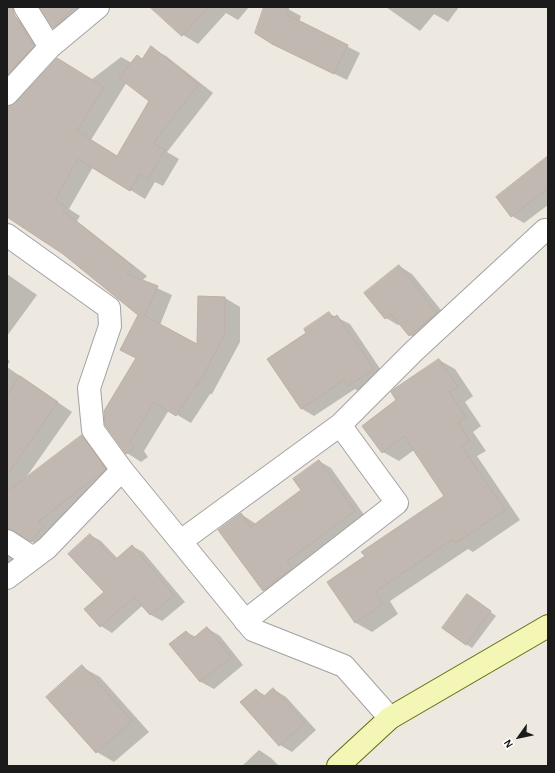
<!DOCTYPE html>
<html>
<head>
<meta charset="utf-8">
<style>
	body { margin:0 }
	#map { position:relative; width:555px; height:773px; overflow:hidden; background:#ede9e1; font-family:"Alegreya Sans",sans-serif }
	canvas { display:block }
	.frame { position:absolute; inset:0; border:8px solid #1b1b1b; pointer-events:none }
	.north { position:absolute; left:499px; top:717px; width:40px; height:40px; -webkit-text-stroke:3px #fff; paint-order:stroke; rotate:237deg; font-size:11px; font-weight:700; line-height:16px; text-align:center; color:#1b1b1b }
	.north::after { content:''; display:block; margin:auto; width:14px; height:18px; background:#1b1b1b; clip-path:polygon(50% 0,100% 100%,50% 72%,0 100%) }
</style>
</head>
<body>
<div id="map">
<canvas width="555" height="773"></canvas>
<div class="frame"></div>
<div class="north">N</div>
</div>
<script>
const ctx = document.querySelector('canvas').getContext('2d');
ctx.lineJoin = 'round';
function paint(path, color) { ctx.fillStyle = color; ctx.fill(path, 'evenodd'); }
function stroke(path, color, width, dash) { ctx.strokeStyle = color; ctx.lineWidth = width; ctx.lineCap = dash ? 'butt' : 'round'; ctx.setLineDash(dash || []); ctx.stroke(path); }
const shadow = new Path2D(`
	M41,7H99L69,36L54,27Z
	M152,7H249L238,20L226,13L198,44L183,35Z
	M265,7H283L288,9L301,16L299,22L360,53L347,80L272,43Z
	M386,7H459L448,22L434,14L420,31Z
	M7,9L40,38L52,56L7,87Z
	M151,48L166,56L213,93L167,152L179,159L163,186L155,182L145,199L93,167L69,209L80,216L77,221L147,276L142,281L172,295L160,325L198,345L199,297L225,298L240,307V342L212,394H210L191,423L169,410L144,451L148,457L141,462L127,453L140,314L64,253L7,215V137L91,80L121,57L132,63L142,60ZM127,82L151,101L117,157L91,140Z
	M548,157V205L524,223L512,216Z
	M399,266L412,274L449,320L422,343L410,335L400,324L398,325L386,318Z
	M7,274L37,295L7,336Z
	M330,314L350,324L385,376L361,393L355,389L314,416L302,409L268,359L307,333Z
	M7,359L10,361L7,366Z
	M439,360L455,369L473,396L465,402L481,426L473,432L486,451L477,456L520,520L473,552L468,549L390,601L398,614L372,632L356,623L366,557L445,496L414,450L399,461L383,452L398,400Z
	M7,367L72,412L25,479L82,436L97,445L120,478L46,550L24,537L17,538L10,556L22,566L7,578Z
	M319,461L331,468L367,519L276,598L264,590L241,514L256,524L303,491Z
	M90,535L101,541L118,559L132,546L143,552L185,602L162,621L151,615L143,605L112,633L101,626L105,592Z
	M474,599L496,616L472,648L466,644Z
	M207,628L220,636L243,665L214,689L201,682L171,645L186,632L196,637Z
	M82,667L100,677L149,732L114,762L97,752Z
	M273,689L286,697L316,730L292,752L280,745L256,690L266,696Z
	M259,750L271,758L279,766H242Z`);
const building = new Path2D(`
	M7,7H13L14,14L34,46L7,75Z
	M40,7H75L53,28Z
	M150,7H209L182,36Z
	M264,7H289L286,14L348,45L334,74L272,44L255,33Z
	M151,46L199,84L153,143L165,150L148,179L140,174L130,191L78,159L55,200L66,207L63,211L133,266L127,274L158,286L145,316L197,344L198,296L225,297V334L197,387V383L176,416L154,402L130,442L134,448L126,454L105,425L104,411L136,358L120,350L138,315L63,254L7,217V106L16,102L57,58L104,87L77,131L117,156L149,101L119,78L137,55L142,59Z
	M548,156V188L511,217L496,197Z
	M399,265L437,313L409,336L391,314L385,319L364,293Z
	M329,312L333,318L337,315L374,369L348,386L344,380L301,409L267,359L306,333L304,329Z
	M439,359L458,387L449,392L466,417L458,422L470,441L462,447L505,510L456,543L453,539L375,592L383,604L355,623L327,582L365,556L361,552L444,496L404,436L382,453L362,426L396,400L391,392L394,389Z
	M20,376L58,402L7,475V396Z
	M82,435L106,469L38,522L44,525L31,542L14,531L7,529V492Z
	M319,460L355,511L287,561L292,568L263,591L218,530L241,513L251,527L301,490L293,479Z
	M90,534L115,560L132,545L174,595L150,615L134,597L100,627L84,609L104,592L68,554Z
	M467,594L491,611L466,645L442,628Z
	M207,627L231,657L200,682L169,644L186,631L193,638Z
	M82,665L132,721L96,753L46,697Z
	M273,688L305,723L279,746L240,702L256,689L263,697Z`);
const street = new Path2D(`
	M25,7L50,47
	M7,94L50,47L98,7
	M7,235L109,308L110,326L89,388L93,430L122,470L253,630L344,666L390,718
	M7,541L33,558
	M181,541L340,425L414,351L545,230
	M7,578L47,548L122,470
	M245,621L397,503L340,425`);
const secondary = new Path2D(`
	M338,766L390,718L548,626`);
paint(shadow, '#0003');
paint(building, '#c1b8b1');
stroke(building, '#bdafa4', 1);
stroke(street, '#a2a2a2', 24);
stroke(secondary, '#626c08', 24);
stroke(street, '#fff', 22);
stroke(secondary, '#f3f6b5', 22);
</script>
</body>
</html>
